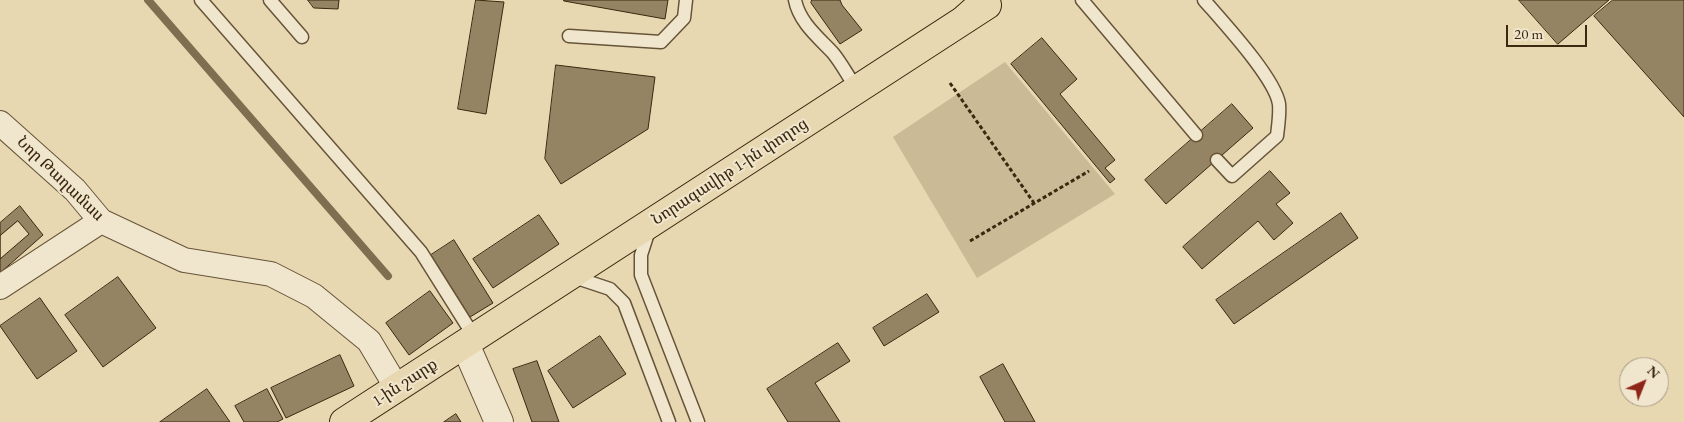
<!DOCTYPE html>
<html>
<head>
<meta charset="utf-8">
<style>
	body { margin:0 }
	#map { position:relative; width:1684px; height:422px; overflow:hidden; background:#e8d8b2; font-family:"EB Garamond",serif }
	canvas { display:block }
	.north { position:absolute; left:1619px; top:357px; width:50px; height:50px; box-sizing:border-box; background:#f0e6cd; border:1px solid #a79a81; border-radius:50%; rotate:44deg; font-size:14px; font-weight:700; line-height:20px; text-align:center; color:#3a280f }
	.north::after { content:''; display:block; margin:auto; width:18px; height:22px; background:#8f2418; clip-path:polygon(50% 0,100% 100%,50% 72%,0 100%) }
	.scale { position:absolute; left:1506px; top:25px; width:81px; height:22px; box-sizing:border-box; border:2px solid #3a280f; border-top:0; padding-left:6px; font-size:15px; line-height:18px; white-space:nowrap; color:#3a280f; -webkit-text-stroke:4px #f0e6cd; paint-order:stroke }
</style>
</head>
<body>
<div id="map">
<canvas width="1684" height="422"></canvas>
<div class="north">N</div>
<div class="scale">20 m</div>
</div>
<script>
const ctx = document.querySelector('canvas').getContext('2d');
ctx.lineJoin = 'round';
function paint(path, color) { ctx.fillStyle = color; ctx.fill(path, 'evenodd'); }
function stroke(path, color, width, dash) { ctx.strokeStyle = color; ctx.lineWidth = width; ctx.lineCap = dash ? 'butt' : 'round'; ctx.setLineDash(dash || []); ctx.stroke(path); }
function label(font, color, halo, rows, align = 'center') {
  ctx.font = font + ' "EB Garamond","Noto Serif Armenian",serif'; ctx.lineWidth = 4; ctx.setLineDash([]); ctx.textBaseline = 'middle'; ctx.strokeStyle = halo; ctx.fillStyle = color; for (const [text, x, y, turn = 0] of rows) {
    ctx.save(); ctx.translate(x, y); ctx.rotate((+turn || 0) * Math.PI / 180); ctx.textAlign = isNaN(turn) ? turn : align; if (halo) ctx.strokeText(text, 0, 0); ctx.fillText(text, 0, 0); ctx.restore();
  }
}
const green = new Path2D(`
	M1005,62L1115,194L977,278L893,137Z`);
const stream = new Path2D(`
	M148,0L388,276`);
const building = new Path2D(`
	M308,0H339L338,9L314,8Z
	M476,0L504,2L486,114L458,109Z
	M564,0H668L665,19L564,1Z
	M812,0H840L842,5L862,30L840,44L811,3Z
	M1519,0H1609L1558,44Z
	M1613,0H1684V117L1594,16Z
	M1042,38L1077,79L1060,94L1115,160L1105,168L1115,179L1110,183L1011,64Z
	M556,65L655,77L648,129L561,184L545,159Z
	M1232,104L1253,128L1166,204L1145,180Z
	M1270,171L1290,193L1276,204L1293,223L1274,240L1258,221L1202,269L1183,247Z
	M20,206L43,235L0,273V223Z
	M1341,213L1358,238L1234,324L1216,300Z
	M539,215L559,244L493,288L473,259Z
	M18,221L29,234L0,259V236Z
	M454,240L493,303L470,317L431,255Z
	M118,277L156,328L103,367L65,315Z
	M430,291L453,323L409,355L386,323Z
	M927,294L939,312L884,346L873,328Z
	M40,298L77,351L37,379L0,326Z
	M600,336L626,374L573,408L548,371Z
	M838,343L850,361L815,383L840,422H788L767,389Z
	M340,355L354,386L286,418L271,388Z
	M537,361L559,422H532L513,369Z
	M1003,364L1035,422H1005L980,377Z
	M207,389L230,422H160Z
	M267,389L283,419L277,422H244L235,406Z
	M456,414L461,422H444Z`);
const path = new Path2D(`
	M950,83L1034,203
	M970,241L1089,171`);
const service = new Path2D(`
	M201,0L421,252L475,338
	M270,0L302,37
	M795,0C799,22 819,38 833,53C842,64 849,78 857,89
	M1082,0L1196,135
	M1204,0C1223,22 1275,78 1279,104C1280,115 1278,126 1277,136L1232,176L1217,160
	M569,36L661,42L684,18L686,0
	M650,227L641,255V275L698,422
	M571,276L610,289L624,303L669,422`);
const minor = new Path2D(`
	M0,123L75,190L101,221L184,260L271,274L314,296L369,341L397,388
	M0,287L101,221`);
const tertiary = new Path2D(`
	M465,344L499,422`);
const primary = new Path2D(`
	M344,422L987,5`);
const trunk = new Path2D(`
	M966,18L986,0`);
const streetNames = [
	["Նորագավիթ 1-ին փողոց",730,172,-33],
	["Նոր Թաղամաս",60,179,44],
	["1-ին շարք",405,383,-33]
];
paint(green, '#caba96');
stroke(stream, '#7f6e50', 8);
paint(building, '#948464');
stroke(building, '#3a280f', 1);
stroke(service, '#665438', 15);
stroke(minor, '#665438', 26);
stroke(tertiary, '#665438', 30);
stroke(primary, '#3a280f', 30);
stroke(trunk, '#3a280f', 30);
stroke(path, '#3a280f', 3, [4, 2.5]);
stroke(service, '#f0e6cd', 12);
stroke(minor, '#f0e6cd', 24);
stroke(tertiary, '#f0e6cd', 28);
stroke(primary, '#e8d8b2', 28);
stroke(trunk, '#e8d8b2', 28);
label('16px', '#3a280f', '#f0e6cd', streetNames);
</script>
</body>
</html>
